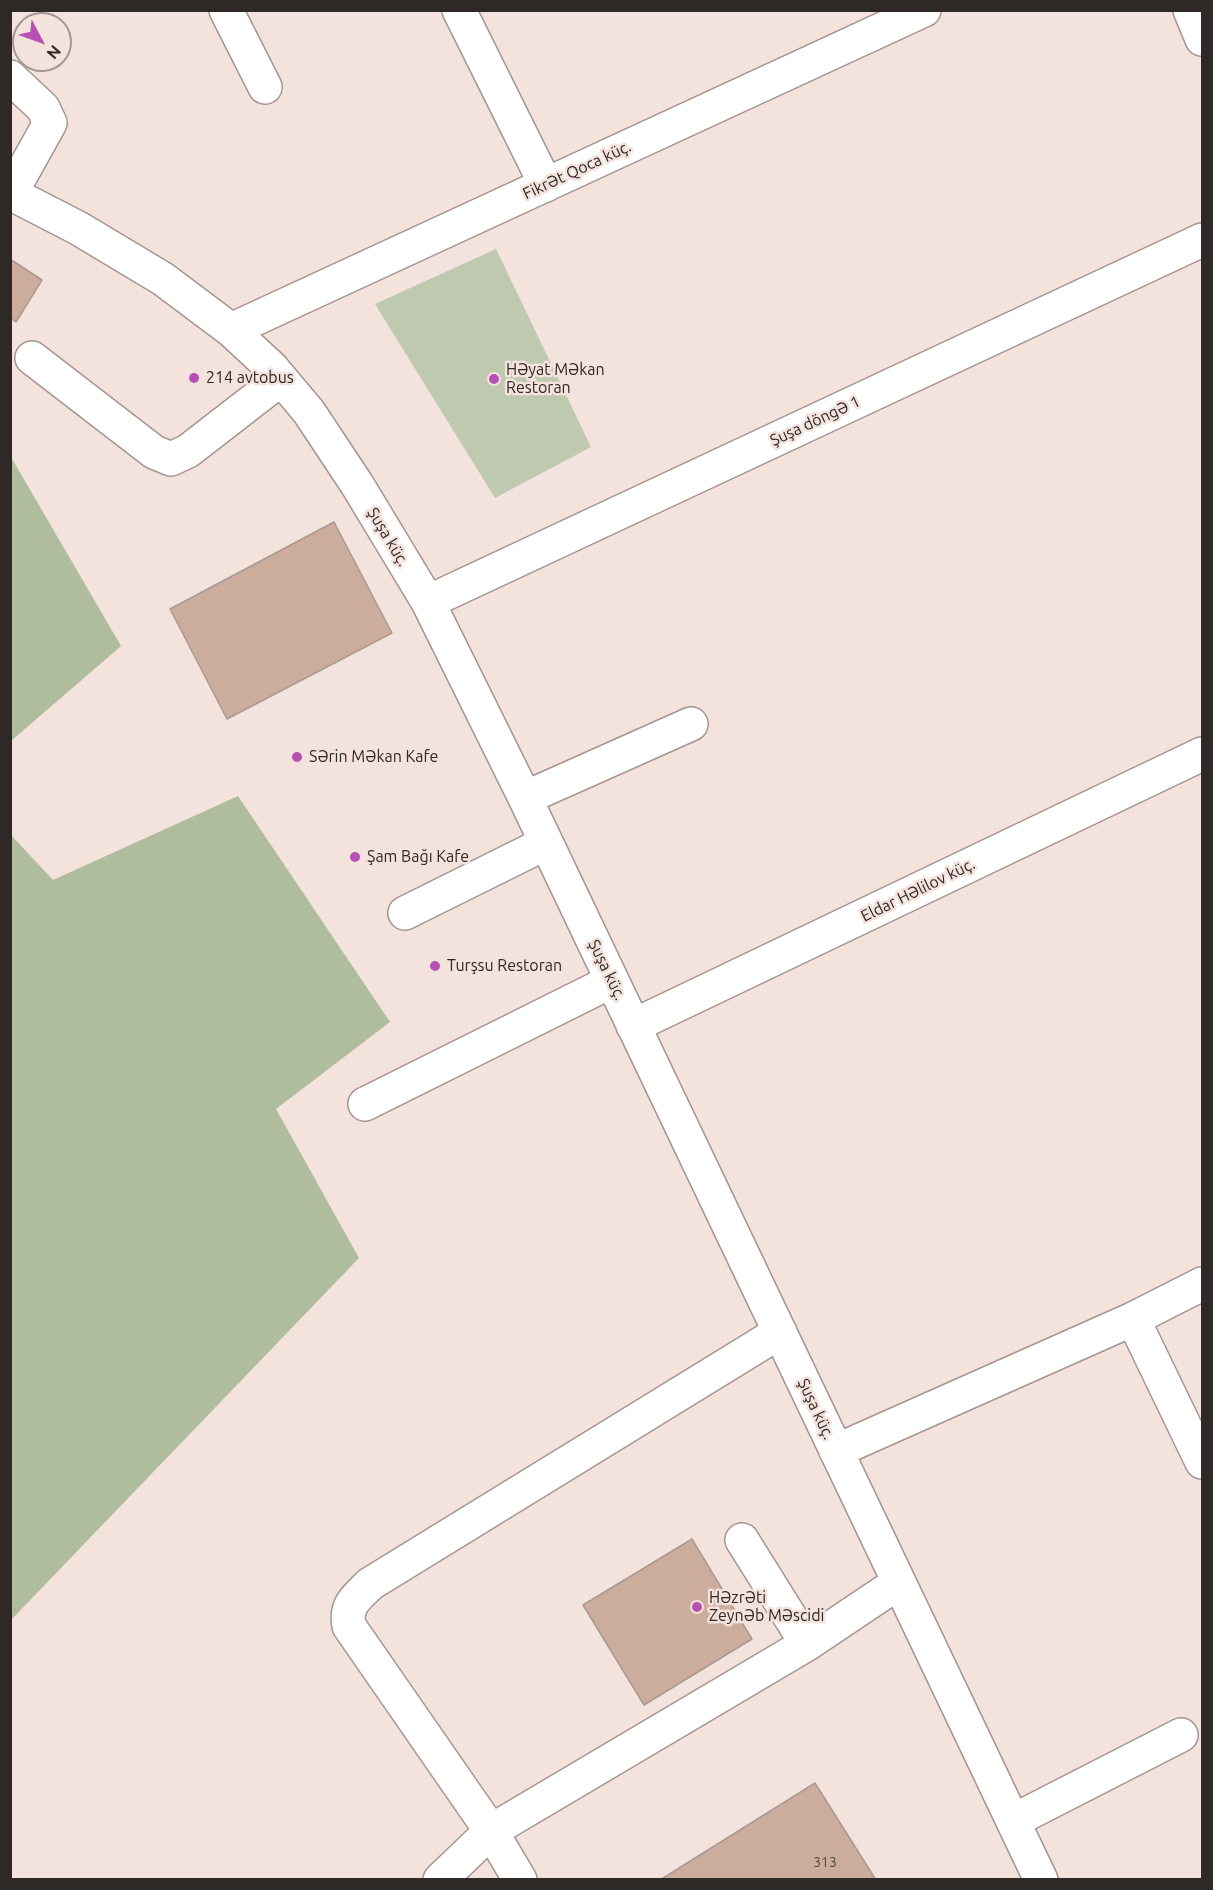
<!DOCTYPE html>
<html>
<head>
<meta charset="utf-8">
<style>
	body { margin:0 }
	#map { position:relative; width:1213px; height:1890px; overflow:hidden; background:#f3e3dc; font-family:Ubuntu,sans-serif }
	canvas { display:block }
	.frame { position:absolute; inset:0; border:12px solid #2e2826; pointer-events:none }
	.north { position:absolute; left:12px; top:12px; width:60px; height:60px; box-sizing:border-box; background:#f3e3dc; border:2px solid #a49893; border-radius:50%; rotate:131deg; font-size:16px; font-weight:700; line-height:24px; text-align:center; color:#2e2826 }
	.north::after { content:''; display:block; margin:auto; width:21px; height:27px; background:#b750b3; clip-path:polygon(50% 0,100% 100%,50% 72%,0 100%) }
</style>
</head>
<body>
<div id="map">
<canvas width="1213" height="1890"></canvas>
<div class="frame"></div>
<div class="north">N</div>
</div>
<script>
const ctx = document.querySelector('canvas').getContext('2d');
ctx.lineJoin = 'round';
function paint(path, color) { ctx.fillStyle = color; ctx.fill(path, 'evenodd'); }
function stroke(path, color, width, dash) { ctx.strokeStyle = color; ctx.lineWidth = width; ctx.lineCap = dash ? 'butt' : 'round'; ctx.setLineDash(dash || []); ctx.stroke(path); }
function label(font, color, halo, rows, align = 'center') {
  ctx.font = font + ' Ubuntu,sans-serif'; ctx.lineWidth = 5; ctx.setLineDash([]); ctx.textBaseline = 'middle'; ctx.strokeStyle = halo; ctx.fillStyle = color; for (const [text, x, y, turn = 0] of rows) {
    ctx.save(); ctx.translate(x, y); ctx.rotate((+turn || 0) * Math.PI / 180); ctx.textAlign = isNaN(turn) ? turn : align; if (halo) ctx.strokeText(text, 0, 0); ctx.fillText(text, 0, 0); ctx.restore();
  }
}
const green = new Path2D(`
	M496,249L591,447L495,498L375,304Z`);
const forest = new Path2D(`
	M11,457L121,646L11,741H10Z
	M238,796L390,1022L276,1109L359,1258L11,1620V835L53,880Z`);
const building = new Path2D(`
	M10,259L42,280L16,322L10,318Z
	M334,522L392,633L227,719L170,609Z
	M692,1539L752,1639L644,1705L583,1605Z
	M815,1783L876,1880H660Z`);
const minor = new Path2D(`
	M226,10L265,87
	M459,10L546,185
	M1190,10L1202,39
	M10,77L43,108L50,123L11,193
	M10,193L78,228L163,279L231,330L272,368L309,412L358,486L428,602L525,798L1041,1880
	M231,330L924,10
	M32,358L154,452L171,459L188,451L281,379
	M428,602L1202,240
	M525,798L691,724
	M405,913L546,843
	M633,1026L1202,754
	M365,1104L612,981
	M1133,1319L1202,1462
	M836,1451L1133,1319L1202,1284
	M742,1540L807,1644
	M1013,1821L1181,1735
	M440,1880L491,1831L807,1644L898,1583
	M520,1880L491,1831L349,1626C345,1605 356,1598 370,1584L780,1332`);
const markers = [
	[194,378,6,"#b750b3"],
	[494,379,6,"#b750b3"],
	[297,757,6,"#b750b3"],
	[355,857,6,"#b750b3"],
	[435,966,6,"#b750b3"],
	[697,1607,6,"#b750b3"]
];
const numberNames = [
	["313",825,1862]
];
const streetNames = [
	["Fikrət Qoca küç.",577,170,-25],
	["Şuşa döngə 1",815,421,-25],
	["Şuşa küç.",388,537,59],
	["Eldar Həlilov küç.",918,890,-26],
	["Şuşa küç.",607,970,64],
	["Şuşa küç.",816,1409,65]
];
const poiNames = [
	["Həyat Məkan",506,370],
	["Restoran",506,388],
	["214 avtobus",206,378],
	["Sərin Məkan Kafe",309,757],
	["Şam Bağı Kafe",367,857],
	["Turşsu Restoran",447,966],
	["Həzrəti",709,1598],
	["Zeynəb Məscidi",709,1616]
];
paint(green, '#bec9af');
paint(forest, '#b0bc9e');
paint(building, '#ccac9c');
stroke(building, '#a89a93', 1.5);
stroke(minor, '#a4968f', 36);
stroke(minor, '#fff', 33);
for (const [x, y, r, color] of markers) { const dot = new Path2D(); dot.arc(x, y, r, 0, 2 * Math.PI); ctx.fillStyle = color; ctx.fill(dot); stroke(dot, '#f3e3dc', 2); }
label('14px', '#564944', null, numberNames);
label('16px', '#2e2826', '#f3e3dc', streetNames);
label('16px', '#2e2826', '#f3e3dc', poiNames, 'left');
</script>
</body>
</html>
